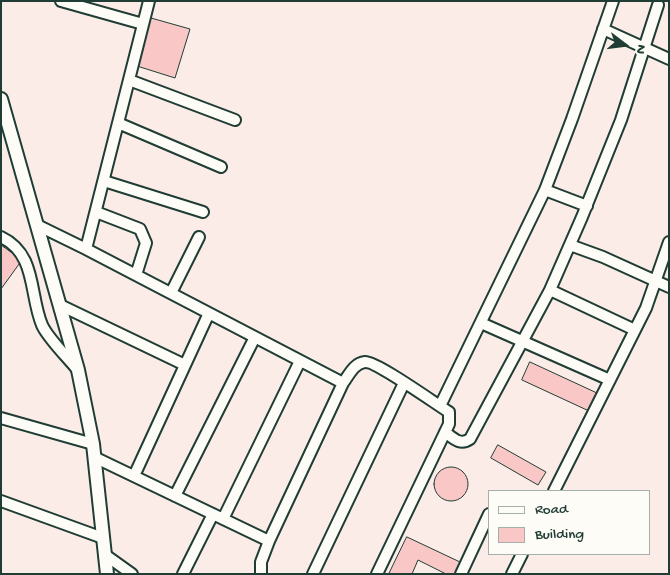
<!DOCTYPE html>
<html>
<head>
<meta charset="utf-8">
<style>
	body { margin:0 }
	#map { position:relative; width:670px; height:575px; overflow:hidden; background:#fcece8; font-family:"Gochi Hand",sans-serif }
	canvas { display:block }
	.frame { position:absolute; inset:0; border:2px solid #1f3d34; pointer-events:none }
	.legend { position:absolute; left:488px; top:490px; width:162px; height:65px; box-sizing:border-box; background:#fdfcf7; border:1px solid #a4b0a9; margin:0; padding:6px 9px; list-style:none; font-size:15px; color:#1f3d34 }
	.legend li { display:flex; align-items:center; gap:10px; height:25px }
	.legend b { width:25px; border:1px solid #a4b0a9 }
	.north { position:absolute; left:600px; top:20px; width:50px; height:50px; -webkit-text-stroke:4px #fdfcf7; paint-order:stroke; rotate:105deg; font-size:14px; font-weight:700; line-height:20px; text-align:center; color:#1f3d34 }
	.north::after { content:''; display:block; margin:auto; width:18px; height:22px; background:#1f3d34; clip-path:polygon(50% 0,100% 100%,50% 72%,0 100%) }
</style>
</head>
<body>
<div id="map">
<canvas width="670" height="575"></canvas>
<div class="frame"></div>
<ul class="legend">
<li><b style="height:6px;background:#fdfcf7"></b>Road</li>
<li><b style="height:14px;background:#f9c8c6"></b>Building</li>
</ul>
<div class="north">N</div>
</div>
<script>
const ctx = document.querySelector('canvas').getContext('2d');
ctx.lineJoin = 'round';
function paint(path, color) { ctx.fillStyle = color; ctx.fill(path, 'evenodd'); }
function stroke(path, color, width, dash) { ctx.strokeStyle = color; ctx.lineWidth = width; ctx.lineCap = dash ? 'butt' : 'round'; ctx.setLineDash(dash || []); ctx.stroke(path); }
const building = new Path2D(`
	M151,18L190,29L175,78L137,66Z
	M1,245L22,260L1,289Z
	M530,362L597,393L589,411L522,380Z
	M498,445L546,472L538,485L491,458Z
	M434 484a17 17 0 1 1 34 0a17 17 0 1 1-34 0Z
	M407,537L460,562L455,574H446L418,560L412,574H389Z`);
const minor = new Path2D(`
	M61,1L143,24
	M603,29L669,59
	M129,80L235,120
	M118,123L221,167
	M104,181L203,212
	M545,190L587,206
	M96,212L140,229L146,243L136,275
	M37,225L86,249L343,383
	M1,237C37,254 29,294 42,325C47,337 67,357 76,368
	M570,245L603,257L669,287
	M86,249L149,1
	M550,290L635,330
	M171,293L199,237
	M60,305L185,365
	M481,323L610,380
	M440,406L545,190L572,119L613,1
	M1,418L93,444
	M445,432C453,438 460,446 470,439L550,290L582,217L621,120L658,5
	M94,457L269,541
	M134,476L209,313
	M554,491L646,308L669,242
	M175,496L255,337
	M1,501L103,538
	M223,519L300,361
	M104,554L132,574
	M183,574L213,514
	M261,574V562L269,541L343,383C349,375 354,363 365,362C376,361 436,404 449,412V424L377,574
	M313,574L404,383
	M461,574L489,514
	M512,574L522,554`);
const tertiary = new Path2D(`
	M1,99L78,370L93,444L107,574`);
paint(building, '#f9c8c6');
stroke(building, '#1f3d34', 1);
stroke(minor, '#1f3d34', 14);
stroke(tertiary, '#1f3d34', 16);
stroke(minor, '#fdfcf7', 10);
stroke(tertiary, '#fdfcf7', 12);
</script>
</body>
</html>
